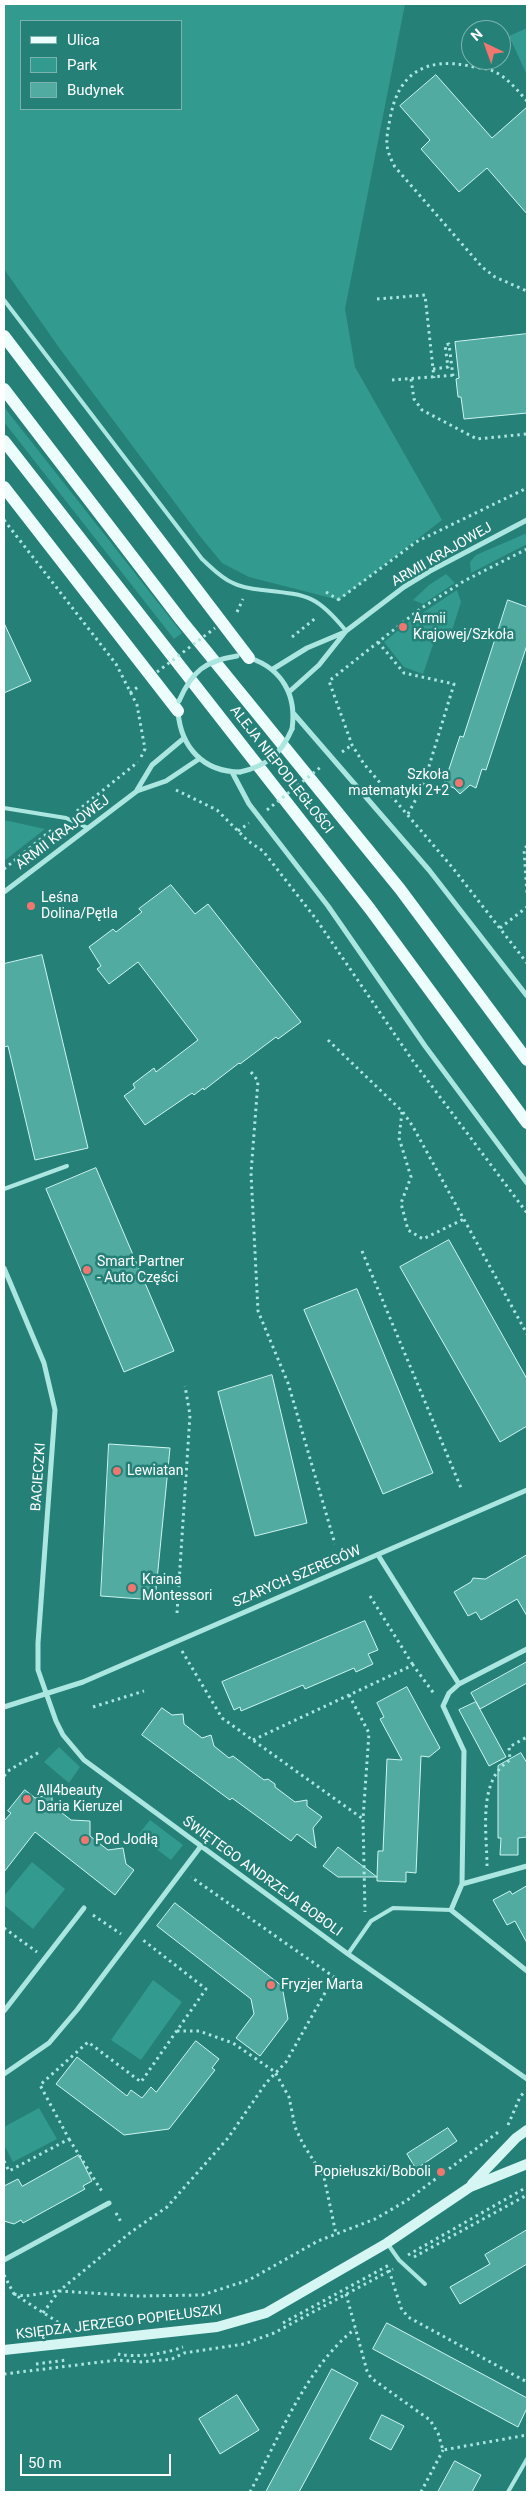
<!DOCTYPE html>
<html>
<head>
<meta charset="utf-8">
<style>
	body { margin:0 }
	#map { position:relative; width:531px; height:2496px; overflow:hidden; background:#258078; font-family:Roboto,sans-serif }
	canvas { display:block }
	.frame { position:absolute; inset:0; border:5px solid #fff; pointer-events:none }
	.legend { position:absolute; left:20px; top:20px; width:162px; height:90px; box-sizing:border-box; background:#258078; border:1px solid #7cb3ae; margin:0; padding:6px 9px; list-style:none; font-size:15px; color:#fff }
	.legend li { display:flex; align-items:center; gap:10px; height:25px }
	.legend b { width:25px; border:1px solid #7cb3ae }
	.north { position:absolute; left:461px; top:20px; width:50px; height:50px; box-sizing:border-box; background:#258078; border:1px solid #7cb3ae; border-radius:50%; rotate:318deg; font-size:14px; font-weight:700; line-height:20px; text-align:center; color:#fff }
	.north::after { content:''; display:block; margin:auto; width:18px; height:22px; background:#f07770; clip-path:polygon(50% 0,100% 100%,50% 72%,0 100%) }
	.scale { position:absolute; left:20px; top:2454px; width:151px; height:22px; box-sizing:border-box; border:2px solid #fff; border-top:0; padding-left:6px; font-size:15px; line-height:18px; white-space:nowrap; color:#fff; -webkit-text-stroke:4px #258078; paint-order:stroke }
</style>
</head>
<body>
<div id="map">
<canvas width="531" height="2496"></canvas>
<div class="frame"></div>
<ul class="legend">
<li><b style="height:6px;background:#edfdfc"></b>Ulica</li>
<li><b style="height:14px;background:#329a8f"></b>Park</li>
<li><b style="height:14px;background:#51aba1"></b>Budynek</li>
</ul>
<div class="north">N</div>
<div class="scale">50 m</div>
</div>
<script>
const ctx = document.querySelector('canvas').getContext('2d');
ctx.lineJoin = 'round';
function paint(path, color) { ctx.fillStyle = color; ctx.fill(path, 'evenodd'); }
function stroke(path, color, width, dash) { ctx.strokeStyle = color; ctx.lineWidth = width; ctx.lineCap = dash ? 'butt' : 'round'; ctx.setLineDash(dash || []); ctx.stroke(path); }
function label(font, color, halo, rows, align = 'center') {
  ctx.font = font + ' Roboto,sans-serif'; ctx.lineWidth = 5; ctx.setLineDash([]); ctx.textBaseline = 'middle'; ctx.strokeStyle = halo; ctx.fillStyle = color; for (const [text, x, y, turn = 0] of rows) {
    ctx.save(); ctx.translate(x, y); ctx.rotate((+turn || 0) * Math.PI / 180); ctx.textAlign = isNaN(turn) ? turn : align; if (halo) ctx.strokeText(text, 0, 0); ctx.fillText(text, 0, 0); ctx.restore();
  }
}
const green = new Path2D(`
	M4,4H405L345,309L355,367L442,520L339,600L249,577L222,563L199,535L60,349L4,269ZM21,21H181V109H21Z
	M527,28V75L509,36Z
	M4,407L182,633L174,639L4,422Z
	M527,533V544L471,573L470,562L476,555Z
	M446,574L455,583L423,604L413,600L429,585Z
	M457,590L461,602L449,640L436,636L423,674L404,667L384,642L407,623Z
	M4,820L45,829L4,861Z
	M59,1747L80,1767L69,1783L44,1762Z
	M150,1820L183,1845L171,1860L138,1835Z
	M32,1862L65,1889L33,1929L4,1905V1896Z
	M153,1980L182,2002L141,2060L111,2040Z
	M39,2108L57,2139L13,2162L4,2145V2127Z`);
const building = new Path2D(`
	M436,75L492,138L527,107V214L487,168L459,192L421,149L430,140L400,106Z
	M527,334V413L464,419L461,397H458L456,379L459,378L455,342Z
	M508,600L527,607V645L486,770L482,769L476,788L470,785L460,794L454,788L444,784L460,736L463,737Z
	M4,623L31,681L4,693Z
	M171,885L195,914L208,904L301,1022L278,1039L276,1037L240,1064L239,1063L204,1090L203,1088L194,1095L192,1093L145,1125L124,1096L135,1088L133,1084L154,1068L156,1072L198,1040L138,962L109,984L97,969L101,966L89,947L113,929L116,932L142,912L139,909Z
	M42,955L88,1148L35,1160L8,1046L4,1047V964Z
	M96,1168L174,1351L124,1372L46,1189Z
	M449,1240L527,1379V1426L500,1442L400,1267Z
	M357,1289L433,1473L383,1494L304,1310Z
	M272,1375L307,1523L255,1536L218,1392Z
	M109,1444L170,1448L155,1600L101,1596Z
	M527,1555V1616L517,1599L481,1620L476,1612L468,1616L454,1592L471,1582L473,1578L485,1579Z
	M365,1621L378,1650L368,1654L373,1664L356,1672L354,1668L305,1689L303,1685L241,1711L240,1707L234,1710L222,1682Z
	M527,1662V1683L480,1709L471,1693Z
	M407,1687L440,1748L429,1757L421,1756L416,1873L406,1872V1882L377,1881V1877H338L323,1866L338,1847L377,1877L378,1851H383L387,1759L402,1760L380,1719L384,1717L377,1703Z
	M476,1702L506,1757L489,1766L459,1710Z
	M162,1708L172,1715L183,1714L184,1724L202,1738L211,1735L214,1746L229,1758L233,1756L264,1780L268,1779L275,1784V1787L295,1802L307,1800V1806L322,1817L313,1828L316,1848L297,1834L291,1841L232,1798L230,1800L142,1735Z
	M521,1753L527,1763V1837L518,1838V1855H500L501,1838H498V1766Z
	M25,1790L35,1798L52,1794V1805L71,1820L90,1821V1836L108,1850L123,1848L126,1864L134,1870L115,1895L35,1832L4,1872V1821L11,1813L8,1811Z
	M527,1886V1943L515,1921L507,1925L493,1900L510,1891L512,1894Z
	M175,1903L282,1986L288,2019L260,2056L236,2038L254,2014L251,1999L157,1926Z
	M196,2041L219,2059L212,2068L215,2070L169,2129L124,2135L56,2084L77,2057L127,2096L131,2090L142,2098L151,2087L156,2092Z
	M448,2128L457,2141L416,2169L407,2154Z
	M79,2155L92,2181L83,2186L85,2189L23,2223L21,2220L14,2224L4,2221V2186L18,2179L22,2186Z
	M527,2230V2264L460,2304L450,2287L490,2264L485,2255Z
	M387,2323L527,2398V2408L518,2427L373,2349Z
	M332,2369L358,2383L299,2492H266Z
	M237,2395L259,2430L220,2454L199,2419Z
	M382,2415L404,2426L391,2450L370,2439Z
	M455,2461L481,2475L472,2492H438Z`);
const path = new Path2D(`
	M527,101C517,90 507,77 493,71C486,68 477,68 470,66C425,57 398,73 390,119C386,140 384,147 395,167L482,267L495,277L527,291
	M377,299L425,295L434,378
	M433,369L448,367L445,345L449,344L453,376
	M411,379L414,399L422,410L477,439L527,434
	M392,380L457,375
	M4,520L116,664L137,705L145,749L141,757
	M527,549L464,581L420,609L329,681L352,745L364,764L452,867L527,963
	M326,592L339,600
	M338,600L416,542L527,488
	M237,612L243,599
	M292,637L317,617
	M378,642L404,673L454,684L423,786L408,814
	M130,693L139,686
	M342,752L352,745
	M176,790L217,810L248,841L263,851L316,919L413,1061L527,1213
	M77,811L138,762
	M238,831L249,823
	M527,846L524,849L527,894
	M4,869L54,828
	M500,928L527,907
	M328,1040L402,1111L412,1125L527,1334
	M251,1072L258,1081L251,1173L258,1311L288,1383L335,1544
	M402,1112L399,1138L411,1177L401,1203L408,1230L423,1239L464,1219
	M362,1251L461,1488
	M370,1596L413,1665
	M177,1613L190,1415L185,1386
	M182,1651L222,1718L363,1819
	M349,1695L369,1733L363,1819L365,1912
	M93,1707L144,1691
	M253,1740L413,1665L435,1695
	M4,1776L8,1771L41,1751
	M487,1866C487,1833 477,1780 510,1760L509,1747L527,1737
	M93,1915L121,1934
	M4,1928L37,1952
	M177,2031H199L233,2043L275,2072L289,2097L295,2127L303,2144L324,2177L336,2234
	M508,2125L520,2097L525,2091
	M69,2139L103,2193
	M4,2161L9,2171L69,2139L40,2085L88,2042L141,2082L206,1989L143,1940
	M116,2213L121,2222
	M408,2255L527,2187
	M414,2257L527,2195
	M389,2270L401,2308L408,2317L527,2382
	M4,2275L14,2294L67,2328
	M14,2294L25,2296L59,2291L138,2296L202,2295L249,2280L318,2241L375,2219L406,2201L501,2130
	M346,2294L367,2371L371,2378L430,2420L438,2433L443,2450L527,2435
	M43,2313L59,2291L131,2232L167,2207L228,2138L266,2083L286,2062L334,1977L191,1877
	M283,2323L389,2265
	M118,2354C137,2358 164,2354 183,2347
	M36,2364L67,2360
	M4,2374L117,2360L142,2362L172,2359L184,2353L244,2344L274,2333L393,2269
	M250,2492C279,2438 306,2367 355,2329
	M421,2492L443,2450`);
const lane = new Path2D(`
	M4,300L202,559C212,568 221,578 233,583C242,588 253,589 263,590C308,595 317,595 346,631
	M4,808L66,818L88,828
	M4,1189L67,1166
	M348,1954L371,1921L393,1908L451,1910
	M387,2243L399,2260L425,2284
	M508,2492L527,2459`);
const street = new Path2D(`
	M250,658C282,669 297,695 292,729
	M273,669L307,648L345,632
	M289,692L319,665L346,631L404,587L430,571L527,520
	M178,712C181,747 203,772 240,772
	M294,714L429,870L527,996
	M232,772L249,804L328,906L425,1046L527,1183
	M137,790L152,765L183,739
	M4,892L137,791L166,781L199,759
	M4,1268L44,1363L55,1410L38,1643V1670L56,1721L63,1735L84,1760L348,1954L527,2079
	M378,1555L459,1684
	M527,1649L459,1684L449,1693L443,1706L464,1751L462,1884L451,1910L527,1971
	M4,1707L83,1682L527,1490
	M462,1884L527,1866
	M4,2011L84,1908
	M4,2074L49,2043L77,2010L201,1846
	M4,2260L109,2203`);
const secondary = new Path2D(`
	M472,2184L516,2138L527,2130
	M4,2350L217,2327L266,2313L387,2243L470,2187L527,2164`);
const primary = new Path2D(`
	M4,336L249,658
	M4,389L181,620L400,889L527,1060
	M4,441L370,909L527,1123
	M4,487L178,711`);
const pathBridge = new Path2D(`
	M157,672L215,628
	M267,810L322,766`);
const streetBridge = new Path2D(`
	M179,701C192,671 205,661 237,656
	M240,772C267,766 281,754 292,729`);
const markers = [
	[403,627,5,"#f07770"],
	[459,783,5,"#f07770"],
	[31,906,5,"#f07770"],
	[87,1270,5,"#f07770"],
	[117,1471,5,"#f07770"],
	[132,1588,5,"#f07770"],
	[27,1799,5,"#f07770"],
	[85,1840,5,"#f07770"],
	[271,1985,5,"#f07770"],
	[441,2172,5,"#f07770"]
];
const streetNames = [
	["ARMII KRAJOWEJ",442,555,-30],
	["ALEJA NIEPODLEGŁOŚCI",281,770,52],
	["ARMII KRAJOWEJ",63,833,-37],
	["BACIECZKI",39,1477,-86],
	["SZARYCH SZEREGÓW",297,1577,-23],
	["ŚWIĘTEGO ANDRZEJA BOBOLI",262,1877,36],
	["KSIĘDZA JERZEGO POPIEŁUSZKI",119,2323,-7]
];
const poiNames = [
	["Armii",413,619],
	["Krajowej/Szkoła",413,635],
	["Szkoła",449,775,"right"],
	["matematyki 2+2",449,791,"right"],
	["Leśna",41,898],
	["Dolina/Pętla",41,914],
	["Smart Partner",97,1262],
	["- Auto Części",97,1278],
	["Lewiatan",127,1471],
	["Kraina",142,1580],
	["Montessori",142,1596],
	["All4beauty",37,1791],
	["Daria Kieruzel",37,1807],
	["Pod Jodłą",95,1840],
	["Fryzjer Marta",281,1985],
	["Popiełuszki/Boboli",431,2172,"right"]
];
paint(green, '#329a8f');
paint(building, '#51aba1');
stroke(building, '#cff5f1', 1);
stroke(path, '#ace6e0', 3, [2.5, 4]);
stroke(lane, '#ace6e0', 4);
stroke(street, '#ace6e0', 5);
stroke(secondary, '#d6f6f3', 10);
stroke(primary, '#edfdfc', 12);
stroke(pathBridge, '#ace6e0', 3, [2.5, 4]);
stroke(streetBridge, '#ace6e0', 5);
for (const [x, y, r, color] of markers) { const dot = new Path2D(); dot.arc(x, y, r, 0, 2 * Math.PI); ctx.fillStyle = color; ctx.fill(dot); stroke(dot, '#258078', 2); }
label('14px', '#fff', '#258078', streetNames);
label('14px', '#fff', '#258078', poiNames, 'left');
</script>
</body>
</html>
